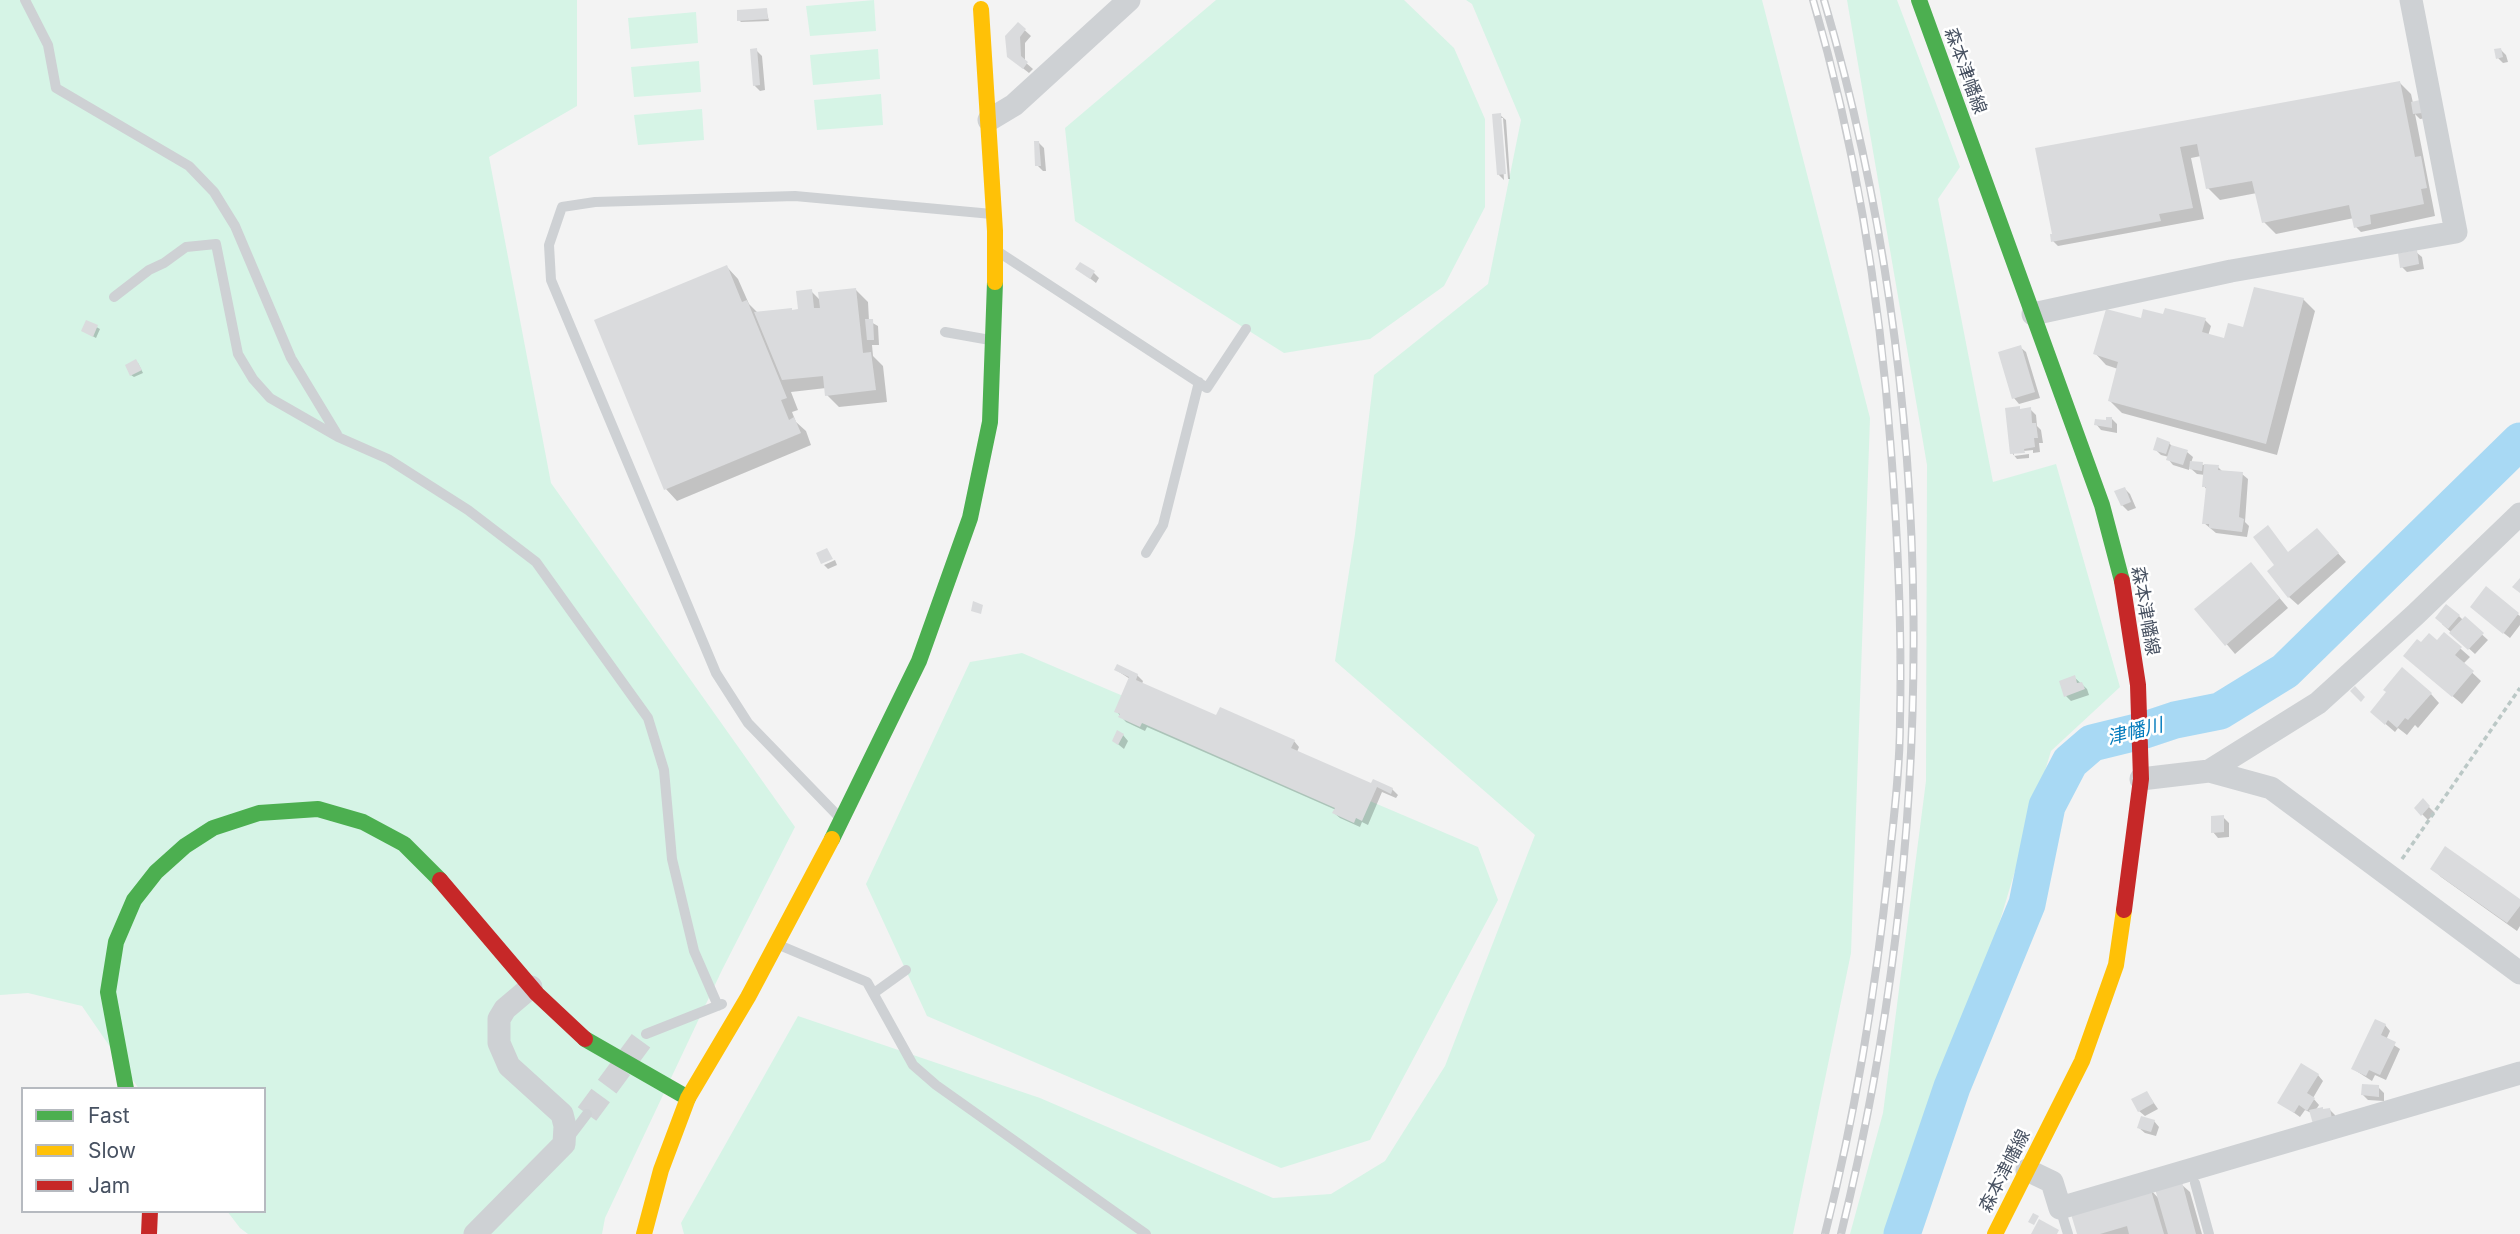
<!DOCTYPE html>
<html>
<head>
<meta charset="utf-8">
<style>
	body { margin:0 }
	#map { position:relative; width:2520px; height:1234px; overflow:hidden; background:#f3f3f3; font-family:Inter,sans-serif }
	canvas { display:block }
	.legend { position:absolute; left:21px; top:1087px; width:245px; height:126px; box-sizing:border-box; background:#fff; border:2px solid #b6bac0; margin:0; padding:9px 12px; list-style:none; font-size:21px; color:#485262 }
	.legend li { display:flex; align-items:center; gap:14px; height:35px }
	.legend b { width:35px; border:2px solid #b6bac0 }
</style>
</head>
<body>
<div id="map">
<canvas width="2520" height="1234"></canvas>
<ul class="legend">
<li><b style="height:9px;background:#4caf50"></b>Fast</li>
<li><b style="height:9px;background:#ffc107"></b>Slow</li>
<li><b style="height:9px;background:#c62828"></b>Jam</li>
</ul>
</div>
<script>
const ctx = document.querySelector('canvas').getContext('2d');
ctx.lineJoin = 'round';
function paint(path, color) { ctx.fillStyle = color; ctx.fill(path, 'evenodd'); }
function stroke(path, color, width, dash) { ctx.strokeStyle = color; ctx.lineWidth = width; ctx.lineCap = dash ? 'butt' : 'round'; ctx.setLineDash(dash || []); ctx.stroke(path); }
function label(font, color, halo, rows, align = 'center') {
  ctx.font = font + ' Inter,"Noto Sans JP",sans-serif'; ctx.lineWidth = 5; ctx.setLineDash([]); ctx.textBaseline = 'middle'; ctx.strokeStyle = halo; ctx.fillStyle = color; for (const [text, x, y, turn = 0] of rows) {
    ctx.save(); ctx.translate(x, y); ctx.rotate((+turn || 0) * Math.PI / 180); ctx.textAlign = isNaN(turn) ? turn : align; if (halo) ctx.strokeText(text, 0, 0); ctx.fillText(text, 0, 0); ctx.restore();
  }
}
const green = new Path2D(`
	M0,0H577V106L489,157L551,483L795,827L722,970L605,1218L602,1234H248L240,1228L227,1211H264V1089H139L82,1006L28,993L0,995Z
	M874,0L876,31L810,36L806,6Z
	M1216,0H1404L1454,48L1485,119V207L1444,286L1370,339L1284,353L1075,221L1065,128Z
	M1466,0H1762L1870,418L1851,953L1793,1234H684L681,1223L798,1016L1040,1098L1273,1198L1331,1194L1385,1161L1445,1066L1535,835L1335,661L1355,534L1374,375L1488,284L1521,120L1472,4Z
	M1847,0H1897L1960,167L1938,199L1993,482L2056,464L2120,687L2051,751L1999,924L1890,1234H1850L1883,1113L1926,781L1927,465Z
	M696,12L698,43L631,49L628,18Z
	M878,49L880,79L813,85L810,55Z
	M699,61L701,92L634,97L631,67Z
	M881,94L883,125L817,130L814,100Z
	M702,109L704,140L638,145L634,115Z
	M1022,653L1478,847L1498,900L1370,1140L1281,1168L927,1016L866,884L970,662Z`);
const shadow = new Path2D(`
	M766,9L769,21L741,22L739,20Z
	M1018,24L1031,36L1025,43V62L1033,69L1029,73L1015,62Z
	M756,50L762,56L765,90L760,91L754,85Z
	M2501,50L2506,55L2508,62L2503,63L2498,58Z
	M2399,82L2411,94L2413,103L2427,118L2420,119L2415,114L2435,216L2361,232L2356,227L2354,218L2276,234L2264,222L2257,193L2220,200L2208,188L2201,156L2191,158L2204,219L2058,246L2053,241L2055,235L2037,149Z
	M1494,115H1500L1506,120L1510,179H1508L1503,118H1500L1504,180L1498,174Z
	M1039,143L1044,148L1046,171H1043L1037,165Z
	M2416,252L2422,257L2424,269L2407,272L2402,267Z
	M727,267L738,279L749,304L758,313L800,311L811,291L821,301L856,290L868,302L869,321L878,326L879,345H872L873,356L883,366L887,402L839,407L827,395L826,388L791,392L798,410L792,412L796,422L806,431L811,445L677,501L666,489Z
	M1078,269L1094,273L1099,278L1096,283Z
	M2303,299L2315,311L2277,455L2122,413L2110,401L2118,369L2106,365L2095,353L2142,320L2164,317L2205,320L2211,326L2208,336L2225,341Z
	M87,322L100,329L96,338L83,331Z
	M2020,347L2026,352L2040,398L2019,404L2014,398Z
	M138,363L143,373L134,377L131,375Z
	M2030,409L2036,415L2037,426L2041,430L2043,443H2039L2040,452L2033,453V450L2014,452V456L2029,454V458L2017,459L2012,453Z
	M2112,419L2117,424V433L2101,430L2096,424Z
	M2169,443L2174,448L2187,452L2193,457L2191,463L2218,467L2223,472L2242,474L2248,479L2245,522L2249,526L2247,537L2216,533L2204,523L2207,490L2204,486L2205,475L2197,474L2189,467V470L2173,465L2168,459L2169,457L2161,455L2155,449Z
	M2125,489L2130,494L2136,508L2128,511L2122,505Z
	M2325,539L2346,562L2298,605L2289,597V554Z
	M835,560L837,565L828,569L824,565Z
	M2251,564L2288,608L2235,654L2197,609Z
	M2486,589L2520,616V625L2510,638L2477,612Z
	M2459,616L2463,620L2465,619L2488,640L2475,654L2442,624Z
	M2444,634L2470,657L2463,664L2481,681L2462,704L2414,664L2422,645L2437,643Z
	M1116,670L1137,675L1143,681L1142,684L1217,717L1294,741L1299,747L1297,752L1372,785L1392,789L1398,795L1396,798L1382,792L1368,825L1362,822L1360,827L1340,818L1334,813L1336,810L1147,727L1145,731L1126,722L1116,711L1130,679Z
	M2074,677L2087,689L2089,695L2071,701L2066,696Z
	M2431,694L2439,703L2418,728L2415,725L2407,735L2398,728L2395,732L2381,720Z
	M1123,735L1128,741L1124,749L1114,741Z
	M2423,801L2435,813L2428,820L2416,808Z
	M2223,817L2229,823V837L2218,838L2213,832Z
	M2432,868L2520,901V926L2517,931L2441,877Z
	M2385,1025L2390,1031L2386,1040L2400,1049L2386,1080L2375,1075L2372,1081L2353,1069Z
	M2318,1075L2323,1081L2313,1098L2319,1105L2315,1111L2329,1109L2335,1115L2337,1125L2305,1110L2300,1117L2279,1102Z
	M2378,1087L2384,1093V1101L2368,1100L2362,1094Z
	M2147,1093L2158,1109L2145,1116L2139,1111Z
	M2154,1121L2159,1127L2156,1136L2145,1133L2139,1128Z
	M2181,1184L2190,1192L2202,1234H2079L2150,1189L2160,1200Z`);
const river = new Path2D(`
	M1902,1234L1952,1087L2027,904L2047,806L2070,762L2092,743L2145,730L2175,720L2220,711L2285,671L2520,441`);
const building = new Path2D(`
	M767,8L768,19L737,21V10Z
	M1018,22L1026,29L1020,37L1021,56L1028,62L1023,69L1007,57L1005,36Z
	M757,48L760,85L753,86L750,49Z
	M2501,48L2503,57L2496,59L2494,49Z
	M2400,81L2415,157L2421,156L2427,188L2421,189L2424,204L2370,215L2371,224L2354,228L2349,205L2262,223L2252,181L2206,189L2197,144L2180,147L2193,208L2159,214L2161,221L2051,242L2050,234H2052L2035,148Z
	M2420,100L2422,113L2413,114L2411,102Z
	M1501,113L1506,174L1497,175L1492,114Z
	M1034,141H1039L1041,166H1035Z
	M2417,250L2419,264L2400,268L2398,253Z
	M1080,262L1095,271L1090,279L1075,269Z
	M727,265L742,302L747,300L787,398L781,400L789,420L794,417L801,433L664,490L594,320Z
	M2254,287L2304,298L2266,444L2108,401L2118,362L2093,354L2106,309L2141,318L2143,309L2163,314L2165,308L2206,318L2202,332L2224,338L2228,323L2243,327Z
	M856,288L863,353L871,352L876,390L825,396L823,376L782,380L754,312L792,308V310L798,309L796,291L812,289L814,308H820L818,292Z
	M865,319H873L874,340H867Z
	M86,320L98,325L93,337L81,331Z
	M2021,345L2035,392L2012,399L1998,352Z
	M136,359L142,370L130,376L125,365Z
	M2020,406V409L2031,407L2032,423H2036L2038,438H2034L2035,447L2024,449L2025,453L2010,454L2005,408Z
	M2106,417H2112V428L2094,425L2095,419L2106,420Z
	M2157,437L2170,442L2166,454L2153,450Z
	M2171,445L2188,450L2183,465L2166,460Z
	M2190,461L2203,462L2202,471L2189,469Z
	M2204,464L2219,465L2218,470L2243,472L2239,517L2244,519L2242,532L2209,528V524H2202L2206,487H2202Z
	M2125,487L2131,502L2121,506L2114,491Z
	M2268,525L2288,552L2317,528L2339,553L2288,598L2267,571L2274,565L2253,537Z
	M827,548L833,559L821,564L816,553Z
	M2251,562L2280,598L2225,646L2194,609Z
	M2520,578V593L2512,587Z
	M2486,586L2519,613L2503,634L2470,607Z
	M973,601L983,605L981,614L971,611Z
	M2446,604L2460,615L2448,629L2435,618Z
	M2465,616L2484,633L2468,650L2449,633Z
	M2444,632L2462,647L2455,655L2474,671L2452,697L2403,656L2417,639L2421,642L2429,633L2437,640Z
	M1117,664L1138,674L1136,680L1216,715L1220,707L1295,740L1291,748L1371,783L1373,779L1393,788L1391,794L1377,787L1362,821L1356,818L1354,823L1332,813L1335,808L1142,723L1140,727L1118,717L1120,714L1114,712L1129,677L1114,670Z
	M2402,667L2432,693L2408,720L2405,718L2397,728L2388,720L2385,725L2370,712L2386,692L2383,690Z
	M2075,675L2077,683L2082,682L2085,689L2064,697L2059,681Z
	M2355,686L2365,697L2361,702L2350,691Z
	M1117,730L1124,734L1118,745L1112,741Z
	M2423,798L2430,806L2421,816L2414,808Z
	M2224,815V832L2211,833V816Z
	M2445,846L2520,899V906L2507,923L2430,869Z
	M2375,1019L2386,1024L2381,1035L2396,1042L2380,1075L2369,1070L2366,1076L2351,1069Z
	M2301,1063L2319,1074L2307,1093L2315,1098L2307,1111L2299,1105L2294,1113L2277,1103Z
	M2362,1084L2379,1085V1097L2361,1095Z
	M2147,1091L2154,1103L2138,1112L2131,1099Z
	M2323,1107V1109L2330,1108L2332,1119L2313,1124L2309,1110Z
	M2141,1116L2155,1120L2151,1132L2137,1128Z
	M2182,1182L2196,1234H2168L2155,1189Z
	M2150,1187L2164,1234H2129L2127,1226L2100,1234H2077L2070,1211Z
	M2033,1213L2039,1216L2034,1225L2028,1222Z
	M2039,1219L2059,1230L2057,1234H2031Z`);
const streetTunnel = new Path2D(`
	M587,1114L646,1034`);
const path = new Path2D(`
	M2402,859L2520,688`);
const lane = new Path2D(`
	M25,0L48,45L56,88L189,166L214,192L235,226L291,358L337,434
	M1000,253L1207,388L1246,329
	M114,297L149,270L164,263L186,247L216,244L238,354L253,379L270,398L338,437L388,459L468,510L536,562L648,718L664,770L672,859L694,951L718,1006
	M945,332L990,340
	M1146,553L1163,525L1199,382
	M840,818L748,723L716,673L551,280L549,245L562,207L595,202L795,196L992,214
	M779,945L867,982L913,1065L936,1085L1146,1234
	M874,993L906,970
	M646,1034L722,1004
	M568,1139L587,1114
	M2195,1183L2209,1234
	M2060,1208L2068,1234`);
const street = new Path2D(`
	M989,120L1014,105L1129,0
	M2033,314L2231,271L2456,232L2411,0
	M2209,771L2318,703L2415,615L2520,514
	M2141,779L2209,771L2271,788L2520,973
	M2027,1170L2052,1182L2060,1208L2520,1073
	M475,1234L564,1144L565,1126L562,1114L509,1066L499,1043V1019L505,1009L531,987`);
const fast = new Path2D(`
	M1919,0L2102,505L2122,581
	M832,839L919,661L970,518L990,422L995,282
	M585,1039L688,1098
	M126,1089L108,992L116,942L134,900L156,872L185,846L213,828L259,813L318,809L363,822L404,844L440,880`);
const slow = new Path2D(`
	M981,9L995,231V282
	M644,1234L661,1170L688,1098L748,997L832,839
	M1995,1234L2082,1061L2116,965L2124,910`);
const jam = new Path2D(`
	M2122,581L2138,685L2141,779L2124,910
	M440,880L537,994L585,1039
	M149,1234L150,1211`);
const rail = new Path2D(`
	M1813,0C1856,147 1880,298 1891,450C1898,540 1902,629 1900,720C1900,767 1894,816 1889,863C1876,988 1856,1112 1825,1234
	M1824,0C1941,399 1940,831 1841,1234`);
const streetNames = [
	["森本津幡線",1965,71,70],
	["森本津幡線",2145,611,80],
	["森本津幡線",2005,1171,-63]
];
const waterNames = [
	["津幡川",2135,732,-14]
];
paint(green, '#d6f4e6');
paint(shadow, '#0003');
stroke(river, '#a8d9f4', 37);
paint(building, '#dadbdd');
stroke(streetTunnel, '#d1d3d6', 23, [23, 11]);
stroke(path, '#bbc8c6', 3.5, [5, 3.5]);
stroke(lane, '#ced1d4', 10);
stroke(street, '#ced1d4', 23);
stroke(fast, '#4caf50', 16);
stroke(slow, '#ffc107', 16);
stroke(jam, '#c62828', 16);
stroke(rail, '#c8cacd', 8);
stroke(rail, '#fff', 5, [16]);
label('18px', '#485262', '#fff', streetNames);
label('italic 19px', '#007abc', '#fff', waterNames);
</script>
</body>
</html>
